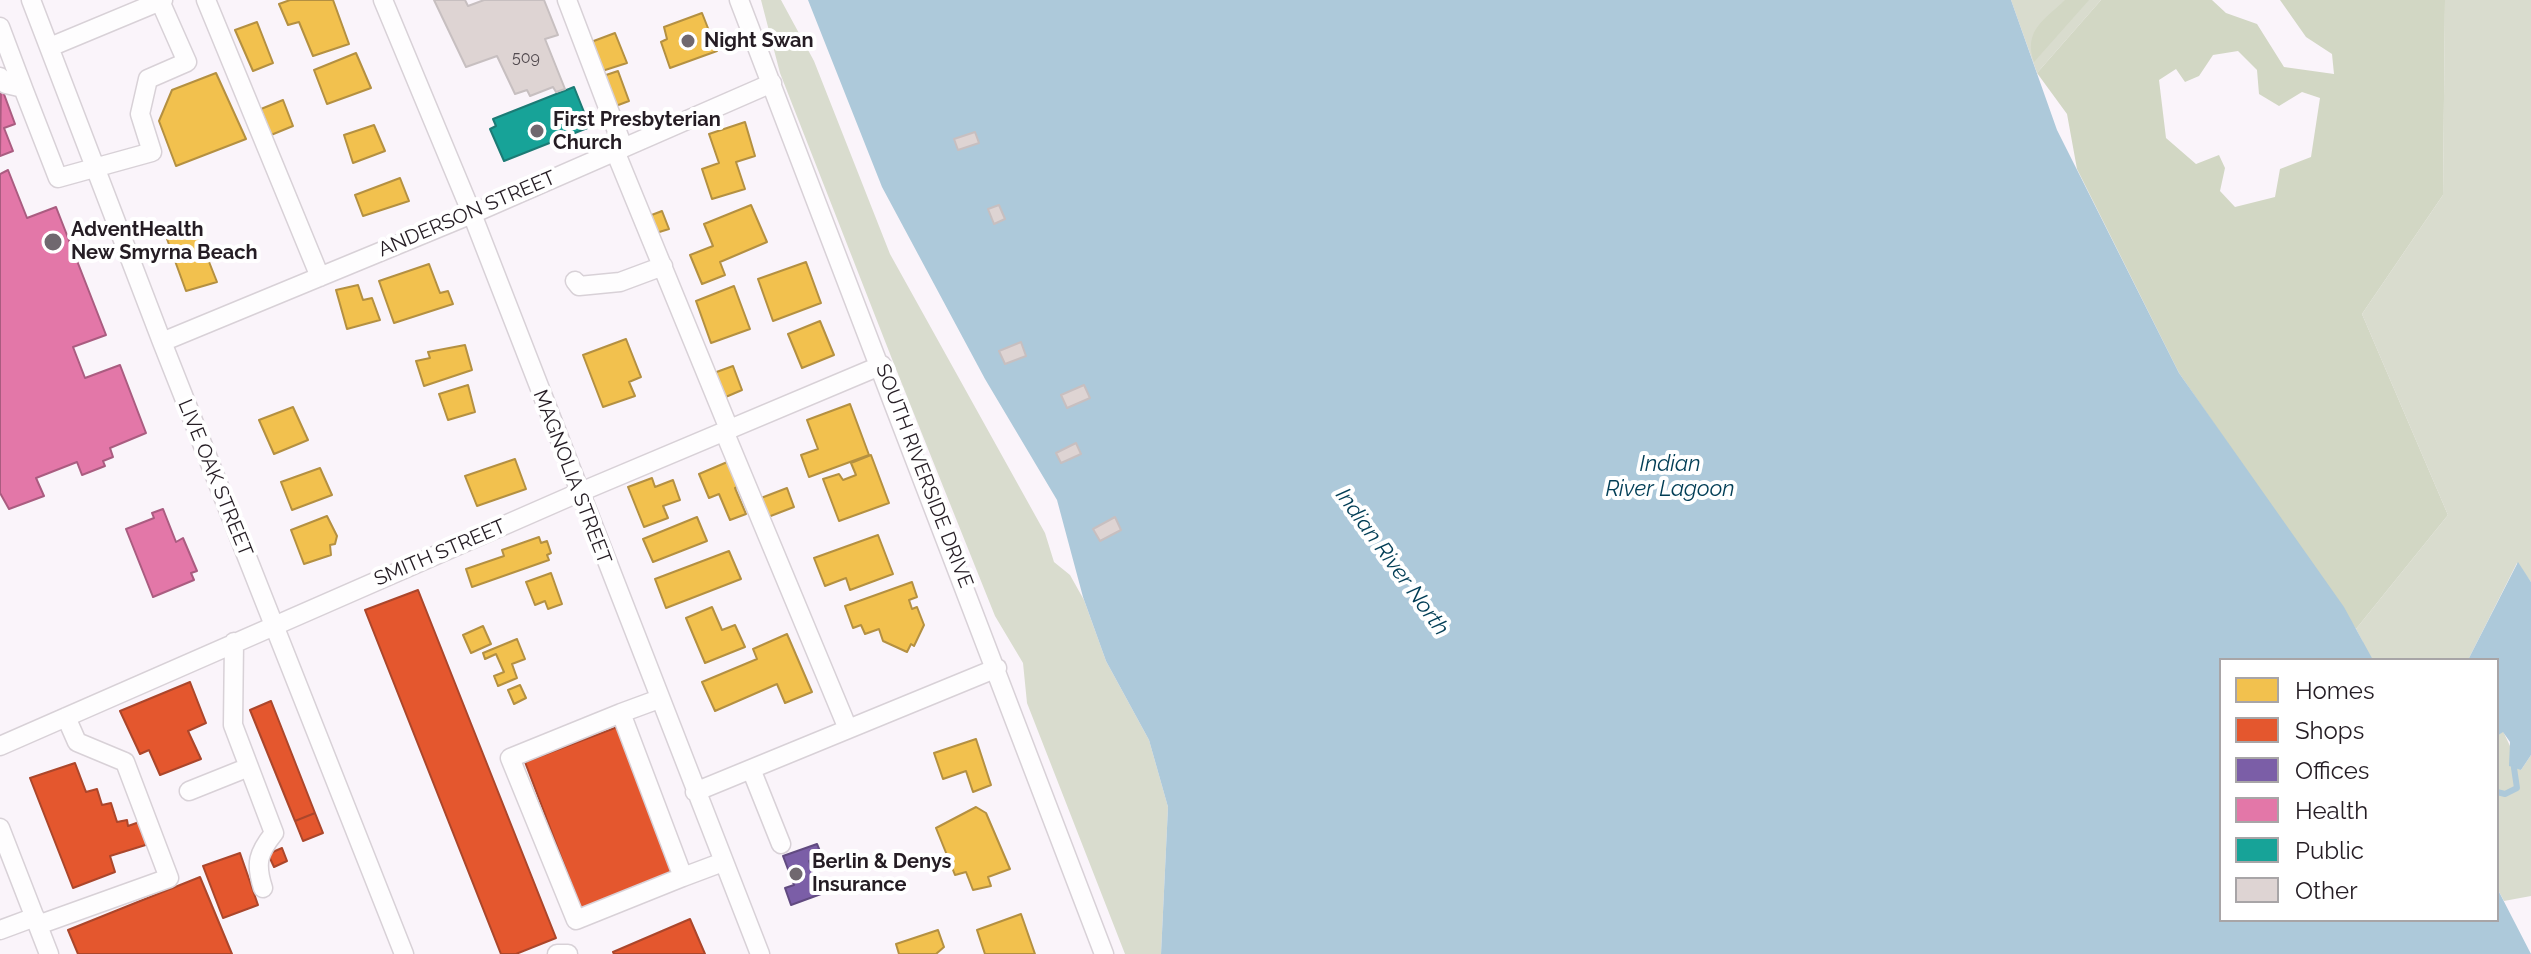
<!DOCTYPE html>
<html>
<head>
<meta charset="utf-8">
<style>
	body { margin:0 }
	#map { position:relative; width:2531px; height:954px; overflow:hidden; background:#faf4fa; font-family:Raleway,sans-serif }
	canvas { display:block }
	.legend { position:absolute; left:2219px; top:658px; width:280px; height:264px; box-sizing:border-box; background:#fff; border:2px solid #a8a5a7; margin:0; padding:10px 14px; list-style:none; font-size:24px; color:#251d24 }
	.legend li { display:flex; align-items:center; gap:16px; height:40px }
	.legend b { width:40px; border:2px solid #a8a5a7 }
</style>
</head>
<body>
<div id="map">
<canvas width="2531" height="954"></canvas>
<ul class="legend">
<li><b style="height:22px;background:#f2c14e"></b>Homes</li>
<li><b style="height:22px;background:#e4572e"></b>Shops</li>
<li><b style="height:22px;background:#7b5ea7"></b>Offices</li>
<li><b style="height:22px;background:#e377a8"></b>Health</li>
<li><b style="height:22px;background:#17a398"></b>Public</li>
<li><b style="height:22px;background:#ded4d3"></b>Other</li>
</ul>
</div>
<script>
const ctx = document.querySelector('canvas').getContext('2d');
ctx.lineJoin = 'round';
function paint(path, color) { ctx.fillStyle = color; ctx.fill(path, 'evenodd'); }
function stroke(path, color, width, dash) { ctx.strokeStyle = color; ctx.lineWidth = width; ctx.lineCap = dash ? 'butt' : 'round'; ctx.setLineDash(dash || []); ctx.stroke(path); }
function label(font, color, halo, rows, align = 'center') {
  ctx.font = font + ' Raleway,sans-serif'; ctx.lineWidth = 8; ctx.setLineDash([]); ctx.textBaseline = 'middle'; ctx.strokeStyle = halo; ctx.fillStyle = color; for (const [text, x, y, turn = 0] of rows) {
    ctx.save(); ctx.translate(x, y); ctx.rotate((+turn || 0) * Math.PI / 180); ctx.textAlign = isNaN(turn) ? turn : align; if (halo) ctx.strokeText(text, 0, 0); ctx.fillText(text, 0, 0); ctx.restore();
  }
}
const green = new Path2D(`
	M761,0H781L814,61L890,254L1045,533L1054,562L1070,575L1084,600L1106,661L1149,740L1168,807L1161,954H1125L1027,703L1023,663L995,616L892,359L780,73Z
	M2011,0H2101L2037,73Z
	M2445,0H2531V582L2517,563L2468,660H2363V642L2356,629L2448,515L2362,314L2443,195Z
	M2503,731L2521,770L2531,755V896L2504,901L2497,888V736Z`);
const forest = new Path2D(`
	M2065,0H2089L2034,62C2023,31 2044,20 2065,0Z
	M2101,0H2212L2226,13L2257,24L2284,67L2334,74L2332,54L2306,37L2280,0H2445L2443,195L2362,314L2448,515L2356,629L2179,373L2077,169L2067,114L2037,73ZM2238,51L2257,70L2259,94L2279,106L2302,92L2320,98L2311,157L2280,169L2275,197L2235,207L2220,191L2225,168L2219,155L2196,164L2166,138L2159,80L2176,69L2185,82L2199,76L2213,55Z`);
const water = new Path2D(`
	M808,0H2011L2057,130L2179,373L2344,607L2373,660H2221V920H2497V888L2531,954H1161L1168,807L1149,740L1106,661L1083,597L1057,500L985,379L882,187Z
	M2518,562L2531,582V755L2521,770L2509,766L2510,742L2503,732L2497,736V660H2468Z`);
const homes = new Path2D(`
	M290,0H333L349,44L313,56L299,22L288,25L279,4Z
	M702,13L717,51L670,68L661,42L667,39L664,27Z
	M257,22L273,63L253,71L235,30Z
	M615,33L627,63L602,71L591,42Z
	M356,53L371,88L327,104L314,70Z
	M618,71L629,101L613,107L600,77Z
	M216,73L246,139L176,166L159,121L172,90Z
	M283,100L293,126L271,135L261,109Z
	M745,122L755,156L736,162L745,189L712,199L702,169L719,163L709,134Z
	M374,125L385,151L353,163L344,135Z
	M400,178L409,201L363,216L355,195Z
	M751,205L767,242L720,262L725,275L702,284L690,255L713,246L704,224Z
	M662,211L669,229L656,233L649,216Z
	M196,229L217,282L186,291L167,239Z
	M806,262L821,303L773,321L758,279Z
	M429,264L440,293L448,291L453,304L394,323L379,281Z
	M358,285L363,300L372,298L380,320L347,329L336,290Z
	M734,286L750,329L711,343L696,301Z
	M820,321L834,355L802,368L788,334Z
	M626,339L641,377L629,382L635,396L603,407L583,355Z
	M465,345L472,370L424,386L416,361L430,358L428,352Z
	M733,366L742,390L721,399L711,374Z
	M468,385L475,412L448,420L439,394Z
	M850,404L869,455L809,477L801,455L818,449L807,420Z
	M293,407L308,440L274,454L259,420Z
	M871,455L889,503L839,521L823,479L839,474L843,480L856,475L851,463Z
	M515,459L526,489L477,506L465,476Z
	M732,460L743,485L735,488L746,514L730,520L719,494L709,498L699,474Z
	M320,468L332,495L292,510L281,482Z
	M652,478L655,487L673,480L680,500L663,506L668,518L644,527L628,487Z
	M787,488L794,507L768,517L761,498Z
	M327,516L337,536L335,544L330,545L331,555L304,564L291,530Z
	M697,517L707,541L653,562L643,539Z
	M878,535L893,574L850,590L846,578L825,586L814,558Z
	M539,537L541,543L547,541L551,553L547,555L549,560L472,587L466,569L504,556L502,550Z
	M729,551L741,579L666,608L655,579Z
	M551,573L562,604L548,609L545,601L535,605L526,582Z
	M912,582L917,597L909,600L912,609L917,607L924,625L914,646L911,644L907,652L883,641L879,629L865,634L861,625L853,628L845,606Z
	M712,607L722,630L735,625L745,647L705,663L686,618Z
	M483,626L491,644L471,653L463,635Z
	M787,634L812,692L785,703L777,684L715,711L702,682L757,659L753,649Z
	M517,639L525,659L512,664L517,678L498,686L494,676L504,672L496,654L485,659L483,653Z
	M520,685L526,698L514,704L508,690Z
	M976,739L991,785L973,792L966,771L943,779L934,753Z
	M976,807L986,813L1010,869L988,877L991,886L973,890L966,872L955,875L936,828Z
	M1021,914L1035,954H985L977,930Z
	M938,930L944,947L936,954H899L896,944Z`);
const shops = new Path2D(`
	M418,590L556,938L516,954H501L365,610Z
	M190,682L206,723L188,731L201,759L160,775L149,750L140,754L120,711Z
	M271,701L315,813L295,821L250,710Z
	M620,726L676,873L581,909L525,762Z
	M75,763L86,792L97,789L102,805L111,803L117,822L127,820L128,826L145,820L152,843L110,856L115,872L73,888L30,778Z
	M315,813L323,833L303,841L295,821Z
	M282,848L287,861L274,867L268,854Z
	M240,853L258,905L223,918L203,866Z
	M200,877L232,954H78L68,930Z
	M690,919L705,954H614L613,952Z`);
const offices = new Path2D(`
	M817,844L822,856L809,861L821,894L791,905L785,888L794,885L783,856Z`);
const health = new Path2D(`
	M1,86L15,124L4,128L13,151L0,156Z
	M8,170L27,218L56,207L106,335L73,347L85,378L120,365L146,433L110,448L113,457L103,461L105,466L82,475L77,462L36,478L44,496L9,509L0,493V174Z
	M163,509L176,542L183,538L197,571L191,573L194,580L153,597L126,529L154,518L152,513Z`);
const public = new Path2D(`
	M574,87L590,127L504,161L490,129L496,126L493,119Z`);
const stream = new Path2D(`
	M2497,792L2505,794L2517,788L2514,768`);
const building = new Path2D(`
	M434,0H465L468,6L484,0H544L558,35L545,39L565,89L556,92L553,87L530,96L527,90L515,94L497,56L466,67Z
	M975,132L979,143L958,150L954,139Z
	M999,205L1005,219L994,224L988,209Z
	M1021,342L1026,356L1005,364L999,351Z
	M1084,385L1090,398L1067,408L1061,395Z
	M1076,443L1081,454L1061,463L1056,453Z
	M1115,517L1121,530L1100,541L1093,529Z`);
const minor = new Path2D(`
	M31,0L162,342L404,954
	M206,0L320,277
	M383,0L472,214L760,954
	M567,0L623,147
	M739,0L1104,954
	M0,27L23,88
	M50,47L163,0
	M0,77L6,84L23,88L58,178L152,152L140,114L148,79L187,62L160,1
	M615,151L729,429
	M575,281L579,286L620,282L663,266
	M162,342L472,214L772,83
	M724,431L848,729
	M234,642L233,725L274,833C258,853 255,863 263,888
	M659,699L621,713L683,877L723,862
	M621,713L510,758L576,920L683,877
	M0,746L578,493L882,365
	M751,769L781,844
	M189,791L249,767
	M695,792L997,668
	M0,828L49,954
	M38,925L169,878L125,762L77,742L66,717
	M0,930L35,917
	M557,954H568`);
const markers = [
	[688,41,8,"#70686f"],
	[537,131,8,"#70686f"],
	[53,242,10,"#70686f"],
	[796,874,8,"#70686f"]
];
const numberNames = [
	["509",526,58]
];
const poiNames = [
	["Night Swan",704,41],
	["First Presbyterian",553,120],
	["Church",553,143],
	["AdventHealth",71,230],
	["New Smyrna Beach",71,253],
	["Berlin & Denys",812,862],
	["Insurance",812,885]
];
const streetNames = [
	["ANDERSON STREET",467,214,-23],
	["SOUTH RIVERSIDE DRIVE",924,476,69],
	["MAGNOLIA STREET",572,477,69],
	["LIVE OAK STREET",215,478,68],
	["SMITH STREET",440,553,-23]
];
const waterNames = [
	["Indian",1670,464],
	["River Lagoon",1670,489],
	["Indian River North",1392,562,54]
];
paint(green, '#d9dcce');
paint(forest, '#d2d7c4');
paint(water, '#adc9da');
paint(homes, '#f2c14e');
stroke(homes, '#b49041', 2);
paint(shops, '#e4572e');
stroke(shops, '#ab462b', 2);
paint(offices, '#7b5ea7');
stroke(offices, '#614a80', 2);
paint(health, '#e377a8');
stroke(health, '#aa5c80', 2);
paint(public, '#17a398');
stroke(public, '#1b7b75', 2);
stroke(stream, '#adc9da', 6);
paint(building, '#ded4d3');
stroke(building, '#c7bfc0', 2);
stroke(minor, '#d8d1d7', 21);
stroke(minor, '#fefdfe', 18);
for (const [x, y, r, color] of markers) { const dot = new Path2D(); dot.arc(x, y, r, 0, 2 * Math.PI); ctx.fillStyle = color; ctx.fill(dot); stroke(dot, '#fff', 3); }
label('16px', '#534b50', null, numberNames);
label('bold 20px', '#251d24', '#fff', poiNames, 'left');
label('20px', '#251d24', '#fff', streetNames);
label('italic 22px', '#013d55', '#fff', waterNames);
</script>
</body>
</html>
